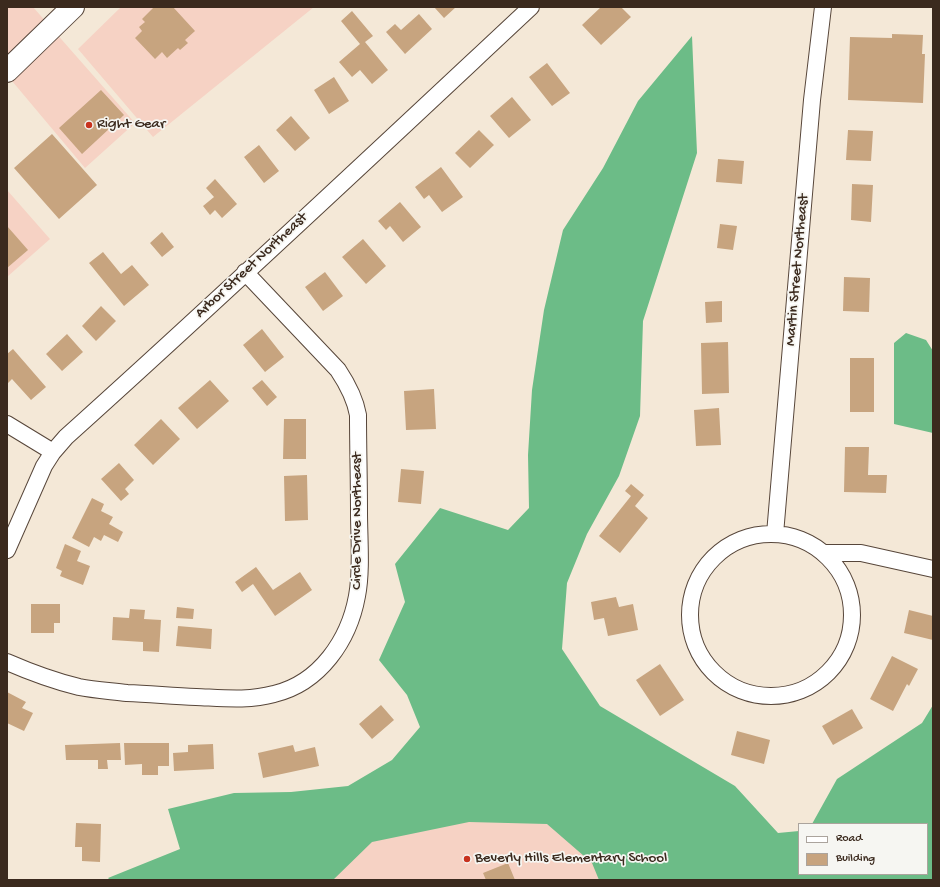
<!DOCTYPE html>
<html>
<head>
<meta charset="utf-8">
<style>
	body { margin:0 }
	#map { position:relative; width:940px; height:887px; overflow:hidden; background:#f4e8d7; font-family:"Gochi Hand",sans-serif }
	canvas { display:block }
	.frame { position:absolute; inset:0; border:8px solid #3b2a1e; pointer-events:none }
	.legend { position:absolute; left:798px; top:823px; width:130px; height:52px; box-sizing:border-box; background:#f6f6f2; border:1px solid #aba49d; margin:0; padding:5px 7px; list-style:none; font-size:12px; color:#3b2a1e }
	.legend li { display:flex; align-items:center; gap:8px; height:20px }
	.legend b { width:20px; border:1px solid #aba49d }
</style>
</head>
<body>
<div id="map">
<canvas width="940" height="887"></canvas>
<div class="frame"></div>
<ul class="legend">
<li><b style="height:5px;background:#fff"></b>Road</li>
<li><b style="height:11px;background:#c7a47f"></b>Building</li>
</ul>
</div>
<script>
const ctx = document.querySelector('canvas').getContext('2d');
ctx.lineJoin = 'round';
function paint(path, color) { ctx.fillStyle = color; ctx.fill(path, 'evenodd'); }
function stroke(path, color, width, dash) { ctx.strokeStyle = color; ctx.lineWidth = width; ctx.lineCap = dash ? 'butt' : 'round'; ctx.setLineDash(dash || []); ctx.stroke(path); }
function label(font, color, halo, rows, align = 'center') {
  ctx.font = font + ' "Gochi Hand",sans-serif'; ctx.lineWidth = 3.5; ctx.setLineDash([]); ctx.textBaseline = 'middle'; ctx.strokeStyle = halo; ctx.fillStyle = color; for (const [text, x, y, turn = 0] of rows) {
    ctx.save(); ctx.translate(x, y); ctx.rotate((+turn || 0) * Math.PI / 180); ctx.textAlign = isNaN(turn) ? turn : align; if (halo) ctx.strokeText(text, 0, 0); ctx.fillText(text, 0, 0); ctx.restore();
  }
}
const built = new Path2D(`
	M7,7H33L135,123L85,168L7,75Z
	M121,7H314L153,137L78,49Z
	M7,190L50,239L7,277Z
	M518,799L619,880H308L345,838Z`);
const forest = new Path2D(`
	M692,36L697,153L643,321L640,416L619,476L587,534L567,583L562,649L600,706L735,786L778,833L799,831V874H927V824H812L837,779L922,723L933,705V880H599L592,863L547,824L469,822L372,842L333,880H110L108,878L180,849L168,809L234,793L291,792L348,786L392,760L420,727L407,695L379,660L405,602L395,564L440,508L508,530L529,508L528,455L532,390L544,310L563,230L603,168L638,101Z
	M906,333L926,340L933,351V433L894,424V343Z`);
const building = new Path2D(`
	M154,7H173L195,31L185,40L188,43L180,50L178,48L167,58L162,52L155,59L135,38L142,31L139,27L145,22L142,19Z
	M434,7H456L444,18Z
	M601,7H621L631,17L601,45L582,25Z
	M352,11L373,36L365,42L388,70L372,84L360,70L352,77L339,62L360,44L341,21Z
	M419,14L432,29L405,54L386,32L395,24L401,30Z
	M892,34L923,35L922,54H925L923,103L848,100L850,37L892,38Z
	M547,63L570,93L552,106L529,77Z
	M334,77L349,101L329,114L314,90Z
	M101,90L124,115L82,154L59,128Z
	M512,97L531,120L509,138L490,116Z
	M291,116L310,138L295,151L276,130Z
	M479,130L494,145L470,168L455,153Z
	M848,130L873,131L871,161L846,160Z
	M52,134L97,185L59,219L14,168Z
	M259,145L279,171L264,183L244,157Z
	M718,159L744,161L742,184L716,182Z
	M441,167L463,197L442,212L429,195L424,199L415,187Z
	M215,179L237,204L222,218L215,210L210,215L203,206L214,197L206,188Z
	M852,184L873,185L871,222L851,220Z
	M400,202L421,227L403,242L390,226L386,230L378,221Z
	M720,224L737,226L733,250L717,248Z
	M7,226L28,250L7,268Z
	M162,232L174,247L162,257L150,243Z
	M363,239L386,266L366,284L342,257Z
	M103,252L121,274L132,265L149,285L124,306L89,263Z
	M325,272L343,296L323,311L305,287Z
	M844,277L870,278L869,312L843,311Z
	M722,301V322L706,323L705,302Z
	M101,306L116,321L96,341L82,326Z
	M262,329L284,357L265,372L243,345Z
	M67,334L83,352L62,371L46,354Z
	M728,342L729,393L702,394L701,343Z
	M13,349L46,387L31,400L12,379L7,384V354Z
	M850,358H874V412H850Z
	M210,380L229,401L197,429L178,408Z
	M262,380L277,397L267,406L252,388Z
	M434,389L436,429L406,430L404,391Z
	M719,408L721,445L696,446L694,410Z
	M161,419L180,439L153,465L134,445Z
	M284,419H306V459H283Z
	M845,447H869L868,475H887L886,493L844,492Z
	M119,463L134,480L125,489L129,494L121,501L101,479Z
	M401,469L424,471L421,504L398,502Z
	M307,475L308,520L285,521L284,476Z
	M631,484L644,495L635,506L648,518L620,553L599,536L631,496L625,491Z
	M92,498L104,504L101,511L113,517L109,524L123,532L118,542L104,535L101,541L94,537L89,547L72,538Z
	M65,544L81,551L77,561L90,566L83,585L60,576L62,571L56,568Z
	M256,567L273,590L300,572L312,590L275,616L253,584L242,592L235,582Z
	M616,597L619,607L633,604L638,630L608,636L604,618L594,620L591,602Z
	M31,604H60V623H54V633H31Z
	M177,607L194,609L193,619L176,618Z
	M130,609L145,610L144,619L161,620L159,652L143,651V642L112,640L113,617L129,618Z
	M909,610L933,616V640L904,633Z
	M178,626L212,629L211,649L176,646Z
	M892,656L918,669L909,686L907,684L893,711L870,699Z
	M660,664L684,700L660,716L636,680Z
	M7,692L26,702L22,708L33,713L24,731L7,723Z
	M381,705L394,720L372,739L359,724Z
	M852,709L863,728L833,745L822,726Z
	M737,731L770,740L764,764L731,755Z
	M120,743L121,760H107L108,769H98V760H66L65,745Z
	M124,743H169V766H158V775H142V764L125,765Z
	M213,744L214,769L174,771L173,753L188,752V745Z
	M293,745L295,752L315,747L319,766L263,778L258,753Z
	M76,823L101,824L100,862L82,861V847H75Z
	M508,863L515,880H486L483,873Z`);
const minor = new Path2D(`
	M7,424L53,452
	M775,534L812,100L823,7
	M690 615a81 81 0 1 1 162 0a81 81 0 1 1-162 0Z
	M7,550L44,466L53,452L66,437C223,296 377,151 531,7
	M824,553H861L933,569
	M7,662C30,672 54,681 79,687C94,690 111,691 127,693C150,694 173,696 196,697C222,698 249,701 274,694C320,683 349,640 357,596C362,571 359,538 359,512C359,479 358,447 358,415C355,398 348,385 338,370L245,272`);
const secondary = new Path2D(`
	M7,71L73,7`);
const markers = [
	[89,125,4,"#c8321e"],
	[467,859,4,"#c8321e"]
];
const poiNames = [
	["Right Gear",97,125],
	["Beverly Hills Elementary School",475,859]
];
const streetNames = [
	["Arbor Street Northeast",252,266,-43],
	["Martin Street Northeast",798,270,-85],
	["Circle Drive Northeast",358,521,-90]
];
paint(built, '#f6d2c4');
paint(forest, '#6cbc87');
paint(building, '#c7a47f');
stroke(minor, '#57463a', 18);
stroke(secondary, '#57463a', 24);
stroke(minor, '#fff', 16);
stroke(secondary, '#fff', 22);
for (const [x, y, r, color] of markers) { const dot = new Path2D(); dot.arc(x, y, r, 0, 2 * Math.PI); ctx.fillStyle = color; ctx.fill(dot); stroke(dot, '#f6f6f2', 1.5); }
label('15px', '#3b2a1e', '#f6f6f2', poiNames, 'left');
label('15px', '#3b2a1e', '#f6f6f2', streetNames);
</script>
</body>
</html>
